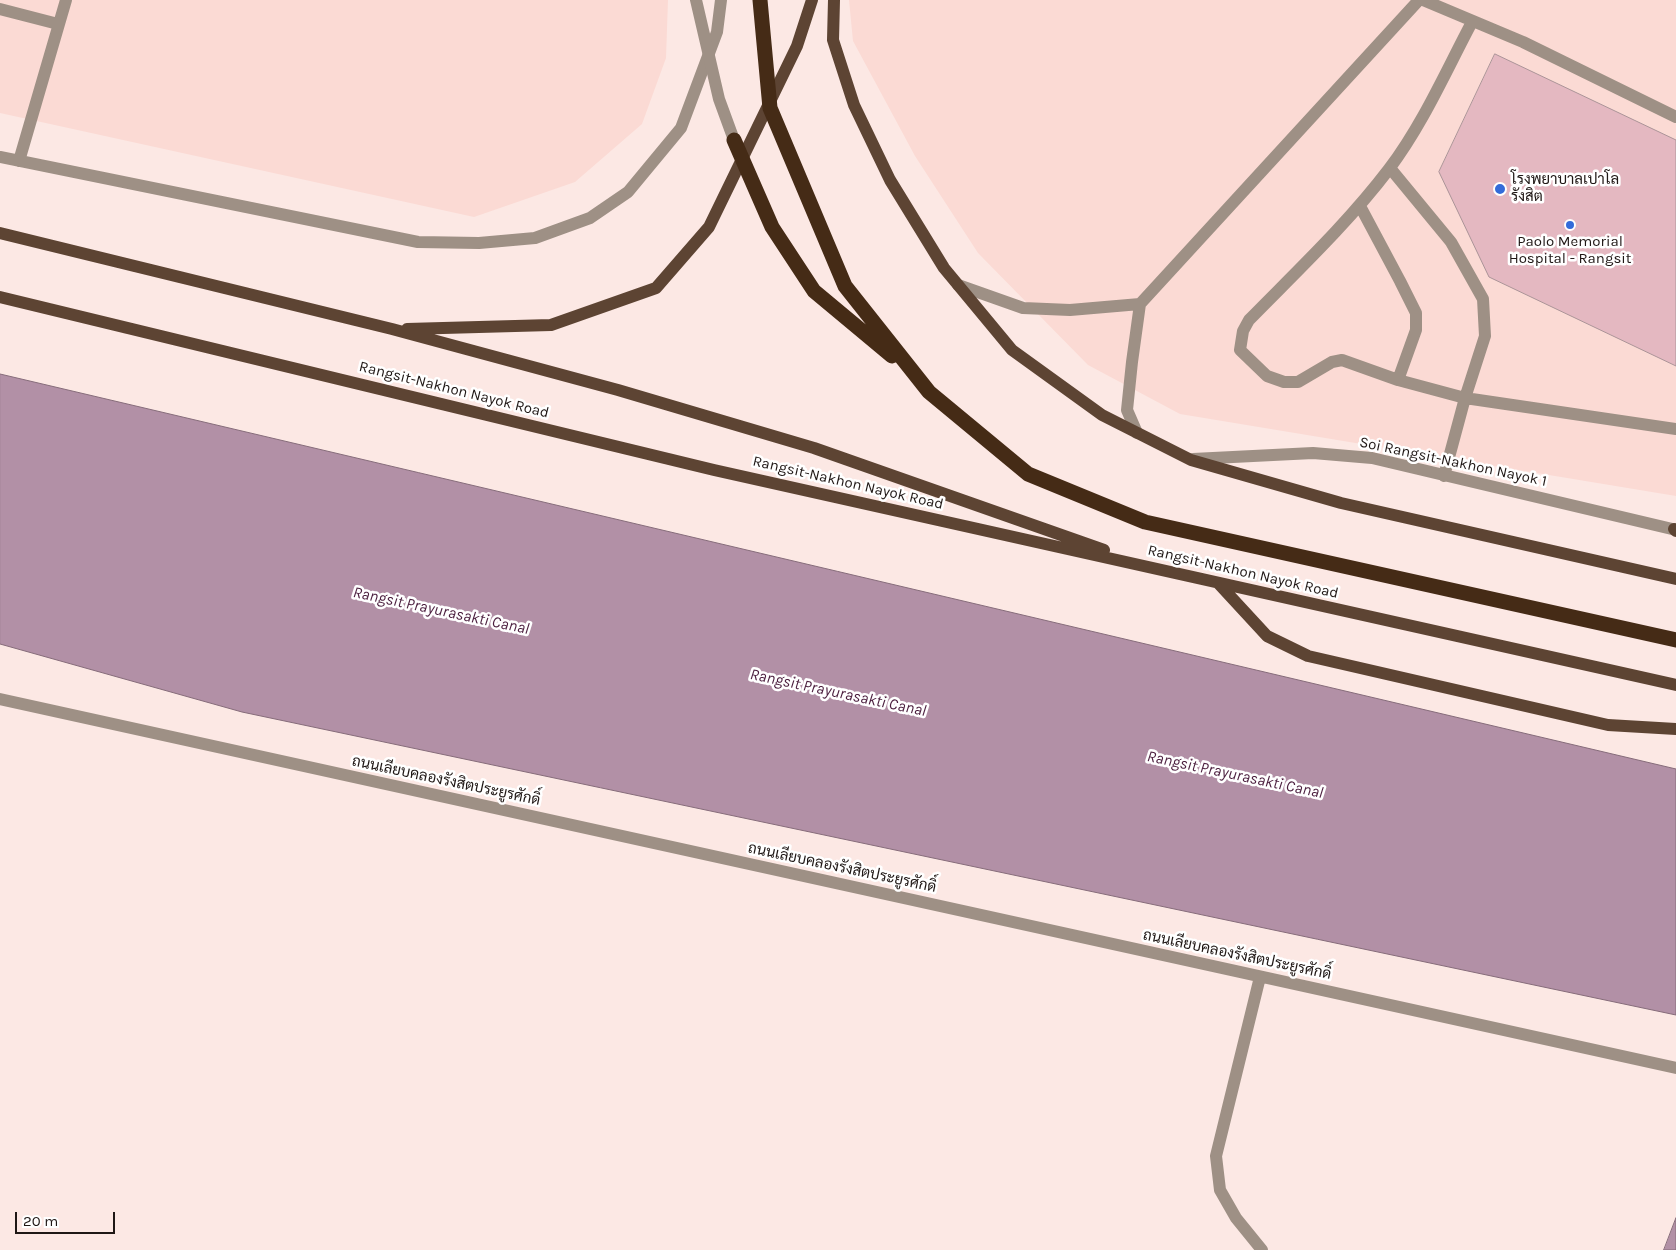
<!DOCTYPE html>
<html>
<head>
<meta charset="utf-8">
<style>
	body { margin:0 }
	#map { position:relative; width:1676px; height:1250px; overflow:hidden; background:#fce8e4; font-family:Karla,sans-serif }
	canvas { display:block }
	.scale { position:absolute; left:15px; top:1212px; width:100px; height:22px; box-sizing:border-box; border:2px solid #1f1715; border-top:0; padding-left:6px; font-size:15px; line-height:18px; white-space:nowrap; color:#1f1715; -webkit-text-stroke:4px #fff; paint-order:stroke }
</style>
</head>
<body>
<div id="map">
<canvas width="1676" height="1250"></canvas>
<div class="scale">20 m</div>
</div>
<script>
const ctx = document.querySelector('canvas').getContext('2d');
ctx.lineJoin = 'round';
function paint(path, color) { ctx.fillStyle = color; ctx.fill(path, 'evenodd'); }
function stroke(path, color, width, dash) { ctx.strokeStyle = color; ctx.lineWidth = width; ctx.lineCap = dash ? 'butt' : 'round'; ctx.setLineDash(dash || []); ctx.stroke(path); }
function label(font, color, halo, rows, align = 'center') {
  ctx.font = font + ' Karla,Sarabun,sans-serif'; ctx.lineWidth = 5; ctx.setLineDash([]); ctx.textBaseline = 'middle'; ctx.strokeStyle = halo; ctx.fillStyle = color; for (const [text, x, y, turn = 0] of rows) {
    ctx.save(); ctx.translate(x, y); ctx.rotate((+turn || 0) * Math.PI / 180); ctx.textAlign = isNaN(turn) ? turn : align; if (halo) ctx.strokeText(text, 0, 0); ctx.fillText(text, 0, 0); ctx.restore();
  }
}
const built = new Path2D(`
	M0,0H668L666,58L642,124L575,182L474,217L0,113Z
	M849,0H1676V496L1180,414L1088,365L978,253L915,156L853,41Z`);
const water = new Path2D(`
	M0,374L1676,769V1015L242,712L0,644Z
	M1676,1218V1250H1664Z`);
const building = new Path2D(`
	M1495,54L1676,140V366L1489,277L1439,172Z`);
const minor = new Path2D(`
	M1423,0L1523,42L1676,117
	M0,9L58,24
	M0,157L418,242L479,243L535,238L590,218L628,192L681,128L717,32L721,0
	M19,161L66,0
	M1390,168L1451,242L1483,299L1485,336L1465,398L1398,380L1342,360L1332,362L1298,382H1284L1267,376L1240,350L1243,331L1249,320C1297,271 1348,223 1389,169C1423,124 1446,71 1472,22
	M1360,206L1400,281L1416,313V330L1398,380
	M958,285L1023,308L1070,310L1140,304
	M1137,433L1127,410L1132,362L1140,304L1419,0
	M1193,459L1313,453L1372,458L1676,530
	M1444,476L1465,398L1676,429
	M0,699L1676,1068
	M1260,977L1216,1156L1220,1190L1236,1218L1262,1250`);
const major = new Path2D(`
	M834,0L833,40L854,105L890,180L944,268L1012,350L1102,415L1191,460L1341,503L1676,579
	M0,233L392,329L618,390L814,448L1104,550
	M0,297L714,470L1676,685
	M407,329L551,325L656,288L709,227L797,46L812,0
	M1674,529L1676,531
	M1219,584L1267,636L1308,656L1608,725L1676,729`);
const minorBridge = new Path2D(`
	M696,0L719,99L734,140`);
const highwayBridge = new Path2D(`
	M760,0L770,108L845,286L929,392L1028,474L1145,522L1676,640
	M734,140L772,227L814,291L892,356`);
const markers = [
	[1500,189,6,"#336bd9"],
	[1570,225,5,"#336bd9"]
];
const poiNames = [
	["โรงพยาบาลเปาโล",1511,180],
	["รังสิต",1511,197],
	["Paolo Memorial",1570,242,"center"],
	["Hospital - Rangsit",1570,259,"center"]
];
const streetNames = [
	["Rangsit-Nakhon Nayok Road",454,390,14],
	["Soi Rangsit-Nakhon Nayok 1",1453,462,12],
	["Rangsit-Nakhon Nayok Road",848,483,13],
	["Rangsit-Nakhon Nayok Road",1243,572,13],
	["ถนนเลียบคลองรังสิตประยูรศักดิ์",446,781,12],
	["ถนนเลียบคลองรังสิตประยูรศักดิ์",842,868,12],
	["ถนนเลียบคลองรังสิตประยูรศักดิ์",1237,955,12]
];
const waterNames = [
	["Rangsit Prayurasakti Canal",441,611,12],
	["Rangsit Prayurasakti Canal",838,693,12],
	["Rangsit Prayurasakti Canal",1235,775,12]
];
paint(built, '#fbdad4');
paint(water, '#b290a6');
stroke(water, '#866c7a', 1);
paint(building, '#e4b8c1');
stroke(building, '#ab9498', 1);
stroke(minor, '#9e9085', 12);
stroke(major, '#5d4433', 12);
stroke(minorBridge, '#9e9085', 12);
stroke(highwayBridge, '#452b16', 15);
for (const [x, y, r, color] of markers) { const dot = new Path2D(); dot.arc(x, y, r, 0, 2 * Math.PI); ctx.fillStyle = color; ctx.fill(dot); stroke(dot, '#fff', 2); }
label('15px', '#1f1715', '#fff', poiNames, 'left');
label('15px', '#1f1715', '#fff', streetNames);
label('italic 16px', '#4a1d3d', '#fff', waterNames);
</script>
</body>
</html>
